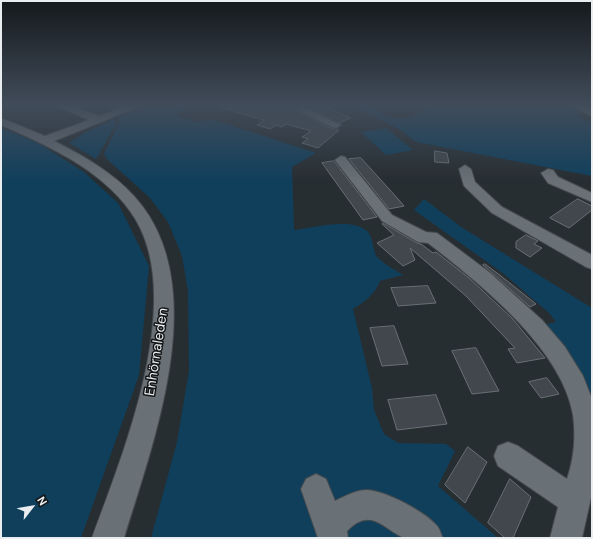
<!DOCTYPE html>
<html>
<head>
<meta charset="utf-8">
<style>
	body { margin:0 }
	#map { position:relative; width:593px; height:539px; overflow:hidden; background:#272e32; font-family:"DM Sans",sans-serif }
	canvas { display:block }
	.frame { position:absolute; inset:0; border:2px solid #e9edf0; pointer-events:none }
	.north { position:absolute; left:12px; top:487px; width:40px; height:40px; -webkit-text-stroke:3px #131517; paint-order:stroke; rotate:59deg; font-size:11px; font-weight:700; line-height:16px; text-align:center; color:#e9edf0 }
	.north::after { content:''; display:block; margin:auto; width:14px; height:18px; background:#e9edf0; clip-path:polygon(50% 0,100% 100%,50% 72%,0 100%) }
</style>
</head>
<body>
<div id="map">
<canvas width="593" height="539"></canvas>
<div class="frame"></div>
<div class="north">N</div>
</div>
<script>
const ctx = document.querySelector('canvas').getContext('2d');
ctx.lineJoin = 'round';
function paint(path, color) { ctx.fillStyle = color; ctx.fill(path, 'evenodd'); }
function stroke(path, color, width, dash) { ctx.strokeStyle = color; ctx.lineWidth = width; ctx.lineCap = dash ? 'butt' : 'round'; ctx.setLineDash(dash || []); ctx.stroke(path); }
function label(font, color, halo, rows, align = 'center') {
  ctx.font = font + ' "DM Sans",sans-serif'; ctx.lineWidth = 3; ctx.setLineDash([]); ctx.textBaseline = 'middle'; ctx.strokeStyle = halo; ctx.fillStyle = color; for (const [text, x, y, turn = 0] of rows) {
    ctx.save(); ctx.translate(x, y); ctx.rotate((+turn || 0) * Math.PI / 180); ctx.textAlign = isNaN(turn) ? turn : align; if (halo) ctx.strokeText(text, 0, 0); ctx.fillText(text, 0, 0); ctx.restore();
  }
}
const green = new Path2D(`
	M148,105H174L187,109L175,115L198,122L212,119L316,153L292,167L294,230C313,228 351,217 367,231C374,238 372,250 377,257C384,264 395,270 403,275L380,281C375,294 365,302 353,309L372,388L374,410L384,434L398,443L446,444L455,451L438,486L498,538H151L177,442L189,371L188,291L182,256L168,222L150,198L107,159L104,154L119,122L118,117Z
	M350,105H373C388,122 407,122 425,109L420,106L423,105H568L579,111L577,115L579,117L592,123V176L416,142L399,129Z
	M114,119L117,123L96,159L69,143L84,133Z
	M1,128L38,143L84,172L118,203L149,266L139,375L81,538H1Z
	M386,128L413,150L386,155L361,132Z
	M424,199L461,227L592,308V401L536,327L556,322L549,313L504,274L414,210Z`);
const building = new Path2D(`
	M222,105H286L328,127L339,130L318,148L302,143L308,139L302,137L311,131L286,124L281,127L276,125L270,129L257,125L264,120L221,108Z
	M304,105H322L351,118L339,123Z
	M435,151L447,153L449,163L435,162Z
	M361,158L399,200L404,206L389,209L349,159Z
	M334,161L377,217L363,220L322,163Z
	M578,199L592,206V210L569,228L550,218Z
	M383,223L417,243L421,244L433,253L436,252L469,278L512,318L545,358L517,363L508,349L515,348L466,296L410,248L415,260L403,266L377,243L394,235L382,224Z
	M526,235L538,241L534,244L542,248L530,257L516,248V242Z
	M485,264L501,276L536,304L530,307L483,265Z
	M428,286L436,303L398,306L391,288Z
	M394,326L408,364L382,366L370,328Z
	M476,348L499,391L472,394L452,351Z
	M547,378L559,394L541,398L529,382Z
	M436,395L447,424L397,430L388,400Z
	M468,447L487,462L465,503L445,485Z
	M510,479L531,497L513,538H505L488,523Z`);
const minor = new Path2D(`
	M55,105H69L99,116L129,105H143L54,141C86,157 121,177 143,207C209,296 153,443 124,538H92C123,453 190,293 130,211C100,169 47,145 1,125V118L45,136L89,120Z
	M287,105H300L341,125L336,128L332,127Z
	M570,105H583L592,109V116Z
	M341,156L345,157L392,215L426,232L437,233L489,272L542,320L565,347L583,376L592,399V493L582,538H550L558,507L498,466L494,456L498,446L508,442L518,446L567,479C574,458 576,437 573,415C562,348 478,282 428,243L418,242L382,221L335,160Z
	M465,165L471,169L475,182L502,207L592,255V269L586,267L492,213L464,186L459,169Z
	M548,169L553,170L558,177L592,193V202L548,183L541,173Z
	M316,474L326,479L335,501C345,496 356,490 367,490C386,491 426,512 438,527C440,530 441,535 443,538C434,538 409,539 402,537C382,527 370,507 347,531L348,538H318L301,489L306,479Z`);
const streetNames = [
	["Enhörnaleden",157,352,-81]
];
paint(green, '#103f5c');
paint(building, '#41474c');
stroke(building, '#697075', 1);
stroke(minor, '#444a4d', 2);
paint(minor, '#697076');
const sky = ctx.createLinearGradient(0, 0, 0, 181);
sky.addColorStop(0, '#15191c');
sky.addColorStop(0.58, '#414c5a');
sky.addColorStop(1, '#414c5a00');
ctx.fillStyle = sky;
ctx.fillRect(0, 0, 593, 181);
label('14px', '#e9edf0', '#131517', streetNames);
</script>
</body>
</html>
